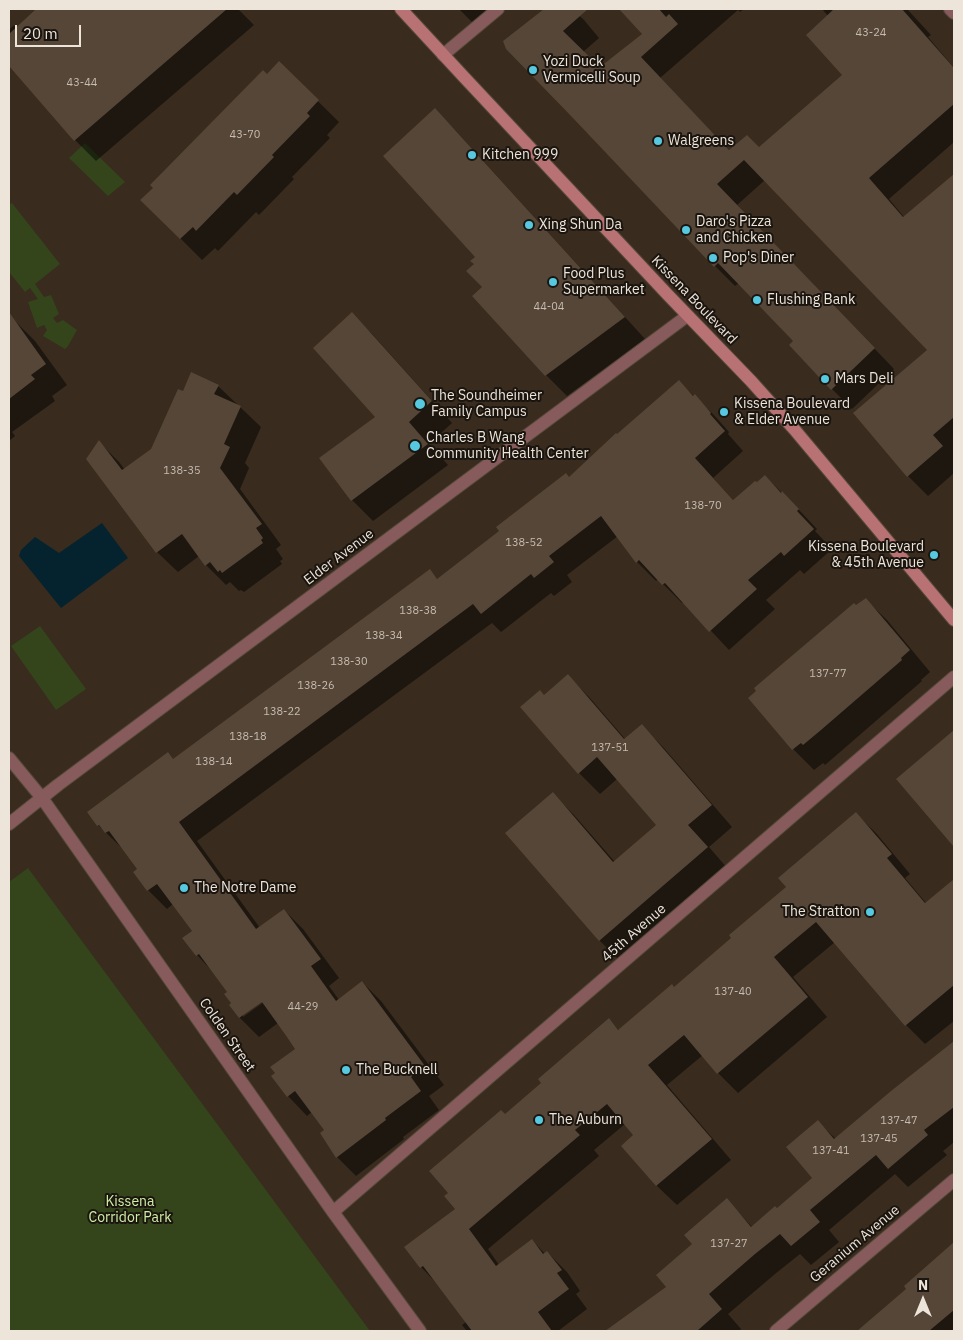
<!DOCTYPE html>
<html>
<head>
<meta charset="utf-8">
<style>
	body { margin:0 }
	#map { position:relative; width:963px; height:1340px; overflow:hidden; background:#392b1d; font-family:"IBM Plex Sans",sans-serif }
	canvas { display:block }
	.frame { position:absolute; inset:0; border:10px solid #ede4da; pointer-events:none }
	.north { position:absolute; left:898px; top:1275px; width:50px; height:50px; -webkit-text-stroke:4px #1b150f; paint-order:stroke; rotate:0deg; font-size:14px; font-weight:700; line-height:20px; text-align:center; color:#ede4da }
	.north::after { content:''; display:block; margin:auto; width:18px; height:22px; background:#ede4da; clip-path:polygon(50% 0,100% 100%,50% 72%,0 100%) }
	.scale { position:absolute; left:15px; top:25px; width:66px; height:22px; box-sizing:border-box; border:2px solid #ede4da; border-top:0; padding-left:6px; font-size:15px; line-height:18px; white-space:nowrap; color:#ede4da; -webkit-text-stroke:4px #1b150f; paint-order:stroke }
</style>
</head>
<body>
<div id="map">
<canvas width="963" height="1340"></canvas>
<div class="frame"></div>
<div class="north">N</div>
<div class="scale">20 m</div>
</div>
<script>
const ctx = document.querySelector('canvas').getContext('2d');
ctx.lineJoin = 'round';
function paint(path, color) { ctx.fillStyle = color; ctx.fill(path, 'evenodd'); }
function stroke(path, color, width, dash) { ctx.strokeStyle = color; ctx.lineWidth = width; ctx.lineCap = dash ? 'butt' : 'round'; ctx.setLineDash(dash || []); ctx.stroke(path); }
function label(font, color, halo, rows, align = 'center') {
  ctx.font = font + ' "IBM Plex Sans",sans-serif'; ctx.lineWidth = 4; ctx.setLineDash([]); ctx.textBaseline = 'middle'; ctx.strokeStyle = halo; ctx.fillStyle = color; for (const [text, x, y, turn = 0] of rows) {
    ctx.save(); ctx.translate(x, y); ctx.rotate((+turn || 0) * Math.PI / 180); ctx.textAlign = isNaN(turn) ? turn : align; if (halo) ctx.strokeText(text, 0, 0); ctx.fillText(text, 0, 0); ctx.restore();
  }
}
const green = new Path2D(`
	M85,143L125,182L108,196L69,158Z
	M12,203L60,264L35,284L44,297L51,295L59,314L53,318L57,323L63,320L77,330L68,346L65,349L43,336L47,330L44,325L37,328L28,302L38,299L30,288L25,292L9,272V205Z
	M40,626L86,689L56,710L11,646Z
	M28,868L370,1331H9V882Z`);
const water = new Path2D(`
	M102,523L128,558L61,608L19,556L21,550L35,537L59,553Z`);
const shadow = new Path2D(`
	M38,9H238L254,25L96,161L75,140L9,65V30L14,25L17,28Z
	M459,9H492L474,24Z
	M546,9H572L584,20L599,38L583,52L600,69L644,35L620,9H744L740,12L738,10L660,78L730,151L759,149L844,75L828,16L822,9H907L931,35L928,37L954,68V142L889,199L904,217L954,175V454L953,456L954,457V473L928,496L908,476L929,350L765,180L737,205L894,369L852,409L832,389L794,341L739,283L735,286L715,266L504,42Z
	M279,63L339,122L327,135L330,138L292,177L294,179L259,215L256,212L218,251L215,248L202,260L142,200Z
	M435,110L456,131L645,339L567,396L546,375L484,288L477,257Z
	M352,314L373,335L452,423L429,444L448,465L373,521L352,500L321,459L376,417Z
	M14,320L35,341L67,385L52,396L55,401L12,432L15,436L9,441V324Z
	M679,382L714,415L729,432L728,434L743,451L713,478L734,501L765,476L801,512L817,529L815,531L832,549L804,574L800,570L766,600L775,609L729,650L684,602L682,603L658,579L656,581L637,562L618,536L567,575L572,582L554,596L551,593L501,632L492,623L197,841L260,928L284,910L303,929L339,978L329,986L339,1000L362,982L381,1001L444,1085L429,1096L439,1110L403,1137L404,1139L356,1176L337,1157L326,1130L312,1112L307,1116L288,1096L273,1076L297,1049L278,1023L259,1037L240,1018L231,1005L233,1004L228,992L216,975L197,955L193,931L173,904L167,909L148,890L139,870L126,852L98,825L173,760L429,571L438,580L569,478ZM266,997L268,999L243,1017V1014Z
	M218,386L261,427L245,463L249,468L240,489L281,545L276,549L283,559L280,561L282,564L244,592L241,590L239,591L230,582L226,585L206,565L199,556L178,572L157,552L88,459L99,442L119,462L125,470L152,450L184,392Z
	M865,599L887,620L930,672L921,680L922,681L825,765L823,763L814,770L793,749L749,698Z
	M568,676L589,697L626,740L642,726L663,747L732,827L709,847L728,869L621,962L599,940L553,794L574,815L615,862L658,826L617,779L600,794L579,773L545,696Z
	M954,731V845L898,780Z
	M856,814L876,833L910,874L905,878L926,903L954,881V1021L925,1044L906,1025L835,942L793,977L827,1017L738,1093L718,1073L703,1055L667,1085L731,1160L677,1205L657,1186L623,1146L635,1135L625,1124L594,1150L599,1156L488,1249L499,1265L532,1240L545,1254L547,1252L567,1272L580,1291L576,1294L587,1309L558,1331H467L462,1325L466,1322L439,1286L421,1267L457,1209L505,1116L543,1084L609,1020L619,1031L674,988L732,938L787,887Z
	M954,1042V1142L943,1151L947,1155L908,1187L895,1174L829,1230L839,1242L811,1265L800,1254L775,1274L728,1314L741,1329L739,1331H624L618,1323L668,1287L693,1244L727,1200L752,1227L777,1209L814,1178L818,1122L836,1139L892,1092Z
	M954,1244V1331H859L908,1289L905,1286Z`);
const building = new Path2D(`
	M36,9H227L74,141L9,66V34Z
	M544,9H588L563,31L600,67L642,34L619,9H659L666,17L669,14L678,24L641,57L729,150L747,135L759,147L842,75L806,35L834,9H902L954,68V104L869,178L903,217L954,174V417L933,435L943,446L907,477L853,413L927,350L744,160L717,184L875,348L831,390L789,345L793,341L718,263L714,267L572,117L506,49L503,41Z
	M279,61L319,100L307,113L310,116L272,155L274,157L237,195L234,192L196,231L193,227L180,239L140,200L153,188L150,185L263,70L267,74Z
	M435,108L625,317L545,376L472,296L482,287L466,271L474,264L470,261L475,257L383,156Z
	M9,312L46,364L31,375L35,379L9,399Z
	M352,312L432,401L409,422L428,444L351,501L319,458L375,417L313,348Z
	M191,372L219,385L214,394L241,406L224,444L230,447L220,468L262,524L256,528L263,538L261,540L263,543L222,573L220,570L218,572L210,562L205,566L182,534L156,553L86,459L99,440L122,470L151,449L178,389L183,391Z
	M679,380L693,396L695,394L711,413L710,414L725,431L695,458L733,500L755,481L757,482L765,475L781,493L782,491L799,509L797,511L814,529L784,556L781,552L748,580L757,589L709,632L665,583L662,585L639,560L636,563L601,516L549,556L554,562L534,578L531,574L481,614L473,604L179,822L256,929L284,909L321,959L311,966L336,1001L362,981L425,1066L411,1077L421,1091L385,1118L386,1120L336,1158L320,1133L324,1130L295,1091L287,1097L271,1076L275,1073L270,1067L295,1049L287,1037L262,1002L239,1018L229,1005L231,1003L224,994L227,992L199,954L196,956L182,938L192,931L157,884L147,891L133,872L137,869L109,831L105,833L99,825L97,826L87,812L168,752L173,759L430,569L437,579L499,531L496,527L566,473L569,477L616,433L617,434Z
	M866,598L910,650L901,658L902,660L821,730L803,745L801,743L792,750L748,698L756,691L754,688L854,603L856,605Z
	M568,674L624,739L642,724L712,805L688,825L708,847L599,941L505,833L553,792L613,862L656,825L597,757L578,774L520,707L540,690L544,695Z
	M954,730V847L896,779Z
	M856,812L892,854L887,858L925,903L954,879V985L905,1026L816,922L774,957L808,997L717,1074L684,1035L648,1065L712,1139L656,1186L621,1146L633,1135L607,1104L575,1130L580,1135L469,1229L496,1266L532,1239L543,1254L547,1251L562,1270L557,1273L569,1289L538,1312L552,1331H472L423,1266L420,1268L404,1247L455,1209L444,1196L448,1193L429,1171L501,1110L505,1114L541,1083L538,1079L609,1018L618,1030L672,984L674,987L731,938L729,935L786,887L778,878Z
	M954,1041V1107L924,1130L928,1135L888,1169L876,1155L810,1210L820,1222L791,1246L780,1234L755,1254L709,1294L722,1309L697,1331H605L666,1287L656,1275L692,1244L684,1235L727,1198L751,1227L775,1206L777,1208L812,1178L786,1147L818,1120L834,1139L891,1091Z
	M954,1242V1310L929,1331H857L906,1289L904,1286Z`);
const minor = new Path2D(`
	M950,9L954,13
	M443,55L498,9
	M9,758L42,798L333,1212L420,1331
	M9,824L58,785L687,316
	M333,1212L954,677
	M776,1331L954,1180`);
const secondary = new Path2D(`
	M401,9L463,76L668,295L751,381L794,429L954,620`);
const markers = [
	[533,70,5,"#56c9e0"],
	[658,141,5,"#56c9e0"],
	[472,155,5,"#56c9e0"],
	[529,225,5,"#56c9e0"],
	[686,230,5,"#56c9e0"],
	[713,258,5,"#56c9e0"],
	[553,282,5,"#56c9e0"],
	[757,300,5,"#56c9e0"],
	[825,379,5,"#56c9e0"],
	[420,404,6,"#56c9e0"],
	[724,412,5,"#56c9e0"],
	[415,446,6,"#56c9e0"],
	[934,555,5,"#56c9e0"],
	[184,888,5,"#56c9e0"],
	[870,912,5,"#56c9e0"],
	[346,1070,5,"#56c9e0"],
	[539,1120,5,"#56c9e0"]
];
const numberNames = [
	["43-24",871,33],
	["43-44",82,83],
	["43-70",245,135],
	["44-04",549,307],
	["138-35",182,471],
	["138-70",703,506],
	["138-52",524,543],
	["138-38",418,611],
	["138-34",384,636],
	["138-30",349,662],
	["137-77",828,674],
	["138-26",316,686],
	["138-22",282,712],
	["138-18",248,737],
	["137-51",610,748],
	["138-14",214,762],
	["137-40",733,992],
	["44-29",303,1007],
	["137-47",899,1121],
	["137-45",879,1139],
	["137-41",831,1151],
	["137-27",729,1244]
];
const poiNames = [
	["Yozi Duck",543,62],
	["Vermicelli Soup",543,78],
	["Walgreens",668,141],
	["Kitchen 999",482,155],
	["Daro's Pizza",696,222],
	["and Chicken",696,238],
	["Xing Shun Da",539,225],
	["Pop's Diner",723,258],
	["Food Plus",563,274],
	["Supermarket",563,290],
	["Flushing Bank",767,300],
	["Mars Deli",835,379],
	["The Soundheimer",431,396],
	["Family Campus",431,412],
	["Kissena Boulevard",734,404],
	["& Elder Avenue",734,420],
	["Charles B Wang",426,438],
	["Community Health Center",426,454],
	["Kissena Boulevard",924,547,"right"],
	["& 45th Avenue",924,563,"right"],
	["The Notre Dame",194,888],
	["The Stratton",860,912,"right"],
	["The Bucknell",356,1070],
	["The Auburn",549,1120]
];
const streetNames = [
	["Kissena Boulevard",694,300,46],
	["Elder Avenue",339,557,-37],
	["45th Avenue",634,933,-41],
	["Colden Street",227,1035,55],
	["Geranium Avenue",855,1244,-40]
];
const parkNames = [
	["Kissena",130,1202],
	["Corridor Park",130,1218]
];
paint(green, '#34451b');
paint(water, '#04232f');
paint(shadow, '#0007');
paint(building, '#554637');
stroke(minor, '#56493b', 14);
stroke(secondary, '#56493b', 14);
stroke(minor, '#875b5b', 12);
stroke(secondary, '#b97274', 12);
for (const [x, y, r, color] of markers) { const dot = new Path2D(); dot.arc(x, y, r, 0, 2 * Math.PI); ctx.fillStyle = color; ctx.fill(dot); stroke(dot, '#1b150f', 2); }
label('11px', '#c7bcb1', null, numberNames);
label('14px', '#ede4da', '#1b150f', poiNames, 'left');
label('14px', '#ede4da', '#1b150f', streetNames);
label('14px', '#cfefa5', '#1b150f', parkNames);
</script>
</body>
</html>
